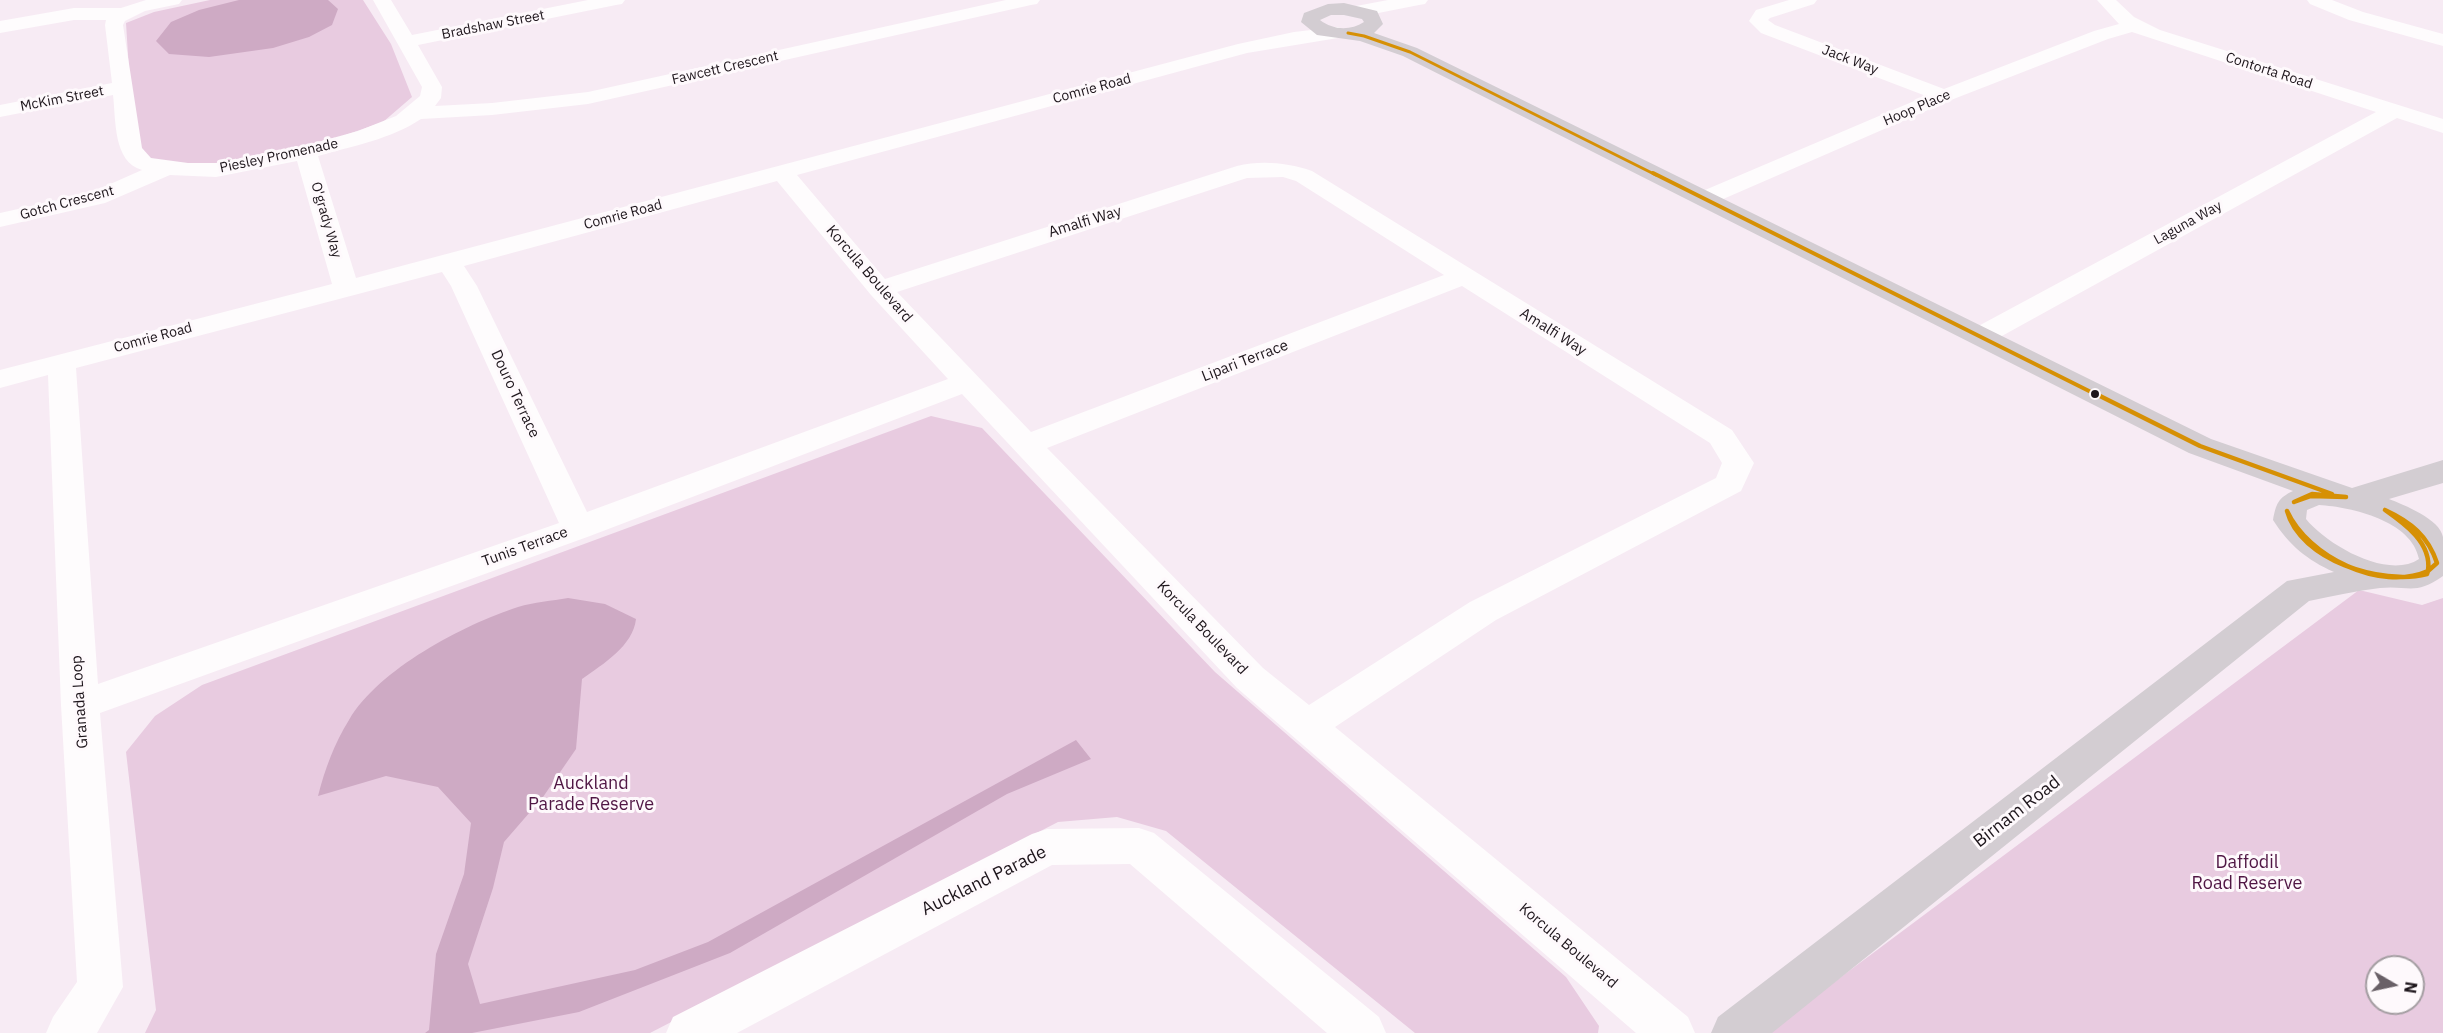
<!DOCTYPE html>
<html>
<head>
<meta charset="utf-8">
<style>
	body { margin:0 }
	#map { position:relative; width:2443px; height:1033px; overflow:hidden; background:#f7ebf4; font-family:"IBM Plex Sans",sans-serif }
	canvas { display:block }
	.north { position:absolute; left:2365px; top:955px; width:60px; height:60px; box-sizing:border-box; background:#fef9fc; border:2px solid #a49ea2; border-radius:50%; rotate:99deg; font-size:16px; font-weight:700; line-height:24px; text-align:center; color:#1d151b }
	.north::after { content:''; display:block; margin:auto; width:21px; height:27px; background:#696067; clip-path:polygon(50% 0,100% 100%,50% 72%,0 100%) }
</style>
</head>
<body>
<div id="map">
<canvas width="2443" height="1033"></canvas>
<div class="north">N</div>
</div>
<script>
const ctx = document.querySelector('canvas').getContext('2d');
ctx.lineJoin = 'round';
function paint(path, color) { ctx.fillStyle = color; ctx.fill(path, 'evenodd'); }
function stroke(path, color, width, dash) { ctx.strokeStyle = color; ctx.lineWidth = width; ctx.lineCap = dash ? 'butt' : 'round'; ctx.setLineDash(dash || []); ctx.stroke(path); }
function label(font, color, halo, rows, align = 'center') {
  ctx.font = font + ' "IBM Plex Sans",sans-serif'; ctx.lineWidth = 6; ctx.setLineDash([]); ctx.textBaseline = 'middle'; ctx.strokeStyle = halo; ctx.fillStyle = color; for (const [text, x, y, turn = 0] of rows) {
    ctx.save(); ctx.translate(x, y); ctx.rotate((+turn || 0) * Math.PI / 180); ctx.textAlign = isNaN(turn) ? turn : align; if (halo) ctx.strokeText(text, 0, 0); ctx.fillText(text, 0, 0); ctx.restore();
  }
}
const green = new Path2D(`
	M210,0H363L391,44L412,97L383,122L285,156L198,171L144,165L130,86L126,23L154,12Z
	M931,416L982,428L1215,672L1566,977L1599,1026L1598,1033H1415L1166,831L1117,817L1058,822L650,1033H145L156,1010L126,752L155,716L202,685Z
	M2359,590L2422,605L2443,598V1033H1766ZM2377,967H2413V1003H2377Z`);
const water = new Path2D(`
	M239,0H328L338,9L332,25L309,37L273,48L209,57L169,54L156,41L171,22L199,10Z
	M568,598L605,604L636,619C633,646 603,664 582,679L576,749L543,797L504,842L493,888L468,964L480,1004L635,970L708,942L1076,740L1091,759L1007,794L730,953L579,1012L472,1033H425L429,1030L436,954L464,874L471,823L438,787L386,776L318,796C325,769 334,744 349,720C379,669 463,625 518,607C534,602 552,601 568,598Z`);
const street = new Path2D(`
	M146,0H182L179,4L145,11L125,21L123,25L142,148L151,158L188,163H216L304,146L358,131L396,116L420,96L422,87L373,0H391L412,35L588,0H625L622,4L616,5L418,45L442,87L441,98L435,106L492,103L588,92L1006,0H1040L1037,4L1031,5L588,104L492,115L421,119C391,139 353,146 318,156L356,278L1238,44L1294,32L1337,27L1344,29L1347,33L1344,37L1247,53L797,175L885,279L1237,166C1262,160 1288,163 1312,171L1732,430L1754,463L1741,491L1496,620L1335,727L1688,1017L1695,1033H1636L1237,688L962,394L590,536L100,713L123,987L97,1033H46L53,1017L77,982L61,705L48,375L0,388V370L332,284L297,161L216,177L170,175L105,203L0,227V213L90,193L142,170C113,162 116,120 113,95L0,117V105L112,83L105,25L106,20H74L0,33V21L74,8H121ZM1283,177L1296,181L1444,275L1031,432L897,292L1247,178ZM777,181L871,295L948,379L587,512L477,286L464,266ZM442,272L451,286L559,523L98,684L76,368ZM1462,286L1710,443L1722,463L1716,478L1470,602L1309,705L1263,668L1047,448Z
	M1388,0H1428L1425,4L1419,5L1358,17L1351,15L1349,11L1351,7Z
	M1789,0H1817L1814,4L1770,18L1768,20L1775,25L1944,89L2094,31L2119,24L2097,0H2116L2134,17L2160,30L2443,119V133L2397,118L1991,342L1981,344L1971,342L1967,336L1971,330L2376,112L2132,32L2108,39L1951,100L1714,203L1706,205L1698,203L1694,198L1698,193L1926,96L1761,33L1749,21L1756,10Z
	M2307,0H2332L2363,12L2443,34V46L2349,20L2310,4Z
	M1139,828L1154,833L1379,1017L1386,1033H1327L1130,864L1052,865L737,1033H666L673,1017L1032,834L1047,829Z`);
const secondary = new Path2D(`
	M1344,3L1377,11L1383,24L1374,33L1417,48L2211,439L2352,488L2443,460V483L2389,499C2404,505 2440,519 2443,537C2443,549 2443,564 2443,576C2415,596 2408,585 2380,588C2356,591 2333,596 2309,601L1772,1033H1711L1718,1017L2287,581L2334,572C2307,560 2289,545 2273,520C2276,504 2278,498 2293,491L2189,453L1403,56L1360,41L1317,35L1301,22L1304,13L1328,4ZM1331,15H1344L1362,19L1364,22C1350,31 1333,30 1320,20ZM2319,505C2352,507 2412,521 2419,559C2388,580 2327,545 2306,519L2307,510Z`);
const bus1Far2 = new Path2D(`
	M1348,33L1364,36L1410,52L1656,175`);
const bus1Far1 = new Path2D(`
	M1653,173L2099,396`);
const bus1 = new Path2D(`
	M2096,394L2200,446L2332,494
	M2294,502L2312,494L2346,497
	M2294,502L2311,496L2346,497
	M2385,510C2411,522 2428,536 2437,563L2428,571
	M2385,510C2405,524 2432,543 2428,571
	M2287,511C2308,557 2380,592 2428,571
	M2287,511C2300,560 2382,586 2427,574L2428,571`);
const markers = [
	[2095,394,5,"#1d151b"]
];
const farStreetnames = [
	["Bradshaw Street",493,25,-11],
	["Jack Way",1850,60,21],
	["Fawcett Crescent",725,68,-13],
	["Contorta Road",2269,71,18],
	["Comrie Road",1092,89,-15],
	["McKim Street",62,99,-11],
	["Hoop Place",1917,108,-23],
	["Piesley Promenade",279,156,-12],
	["Gotch Crescent",67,203,-15],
	["Comrie Road",623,215,-15],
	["O'grady Way",326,220,74],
	["Laguna Way",2188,223,-29],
	["Comrie Road",153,338,-15]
];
const streetNames = [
	["Amalfi Way",1085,222,-17],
	["Korcula Boulevard",869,274,49],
	["Amalfi Way",1553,332,32],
	["Lipari Terrace",1245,361,-21],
	["Douro Terrace",515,394,65],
	["Tunis Terrace",525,547,-20],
	["Korcula Boulevard",1202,628,46],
	["Granada Loop",80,702,-94],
	["Korcula Boulevard",1568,946,40]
];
const nearParknames = [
	["Auckland",591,784],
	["Parade Reserve",591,805],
	["Daffodil",2247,863],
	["Road Reserve",2247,884]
];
const nearStreetnames = [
	["Birnam Road",2017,812,-38],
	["Auckland Parade",984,881,-26]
];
paint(green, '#e8cbe0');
paint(water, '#ceaac4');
paint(street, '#fefcfd');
paint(secondary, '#d3cdd2');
stroke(bus1Far2, '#d69004', 3);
stroke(bus1Far1, '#d69004', 4);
stroke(bus1, '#d69004', 4.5);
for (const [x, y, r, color] of markers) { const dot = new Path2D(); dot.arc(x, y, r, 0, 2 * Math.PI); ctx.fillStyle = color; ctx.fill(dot); stroke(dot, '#fef9fc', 2); }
label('14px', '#1d151b', '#fef9fc', farStreetnames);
label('15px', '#1d151b', '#fef9fc', streetNames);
label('18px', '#501644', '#fef9fc', nearParknames);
label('18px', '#1d151b', '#fef9fc', nearStreetnames);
</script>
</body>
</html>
